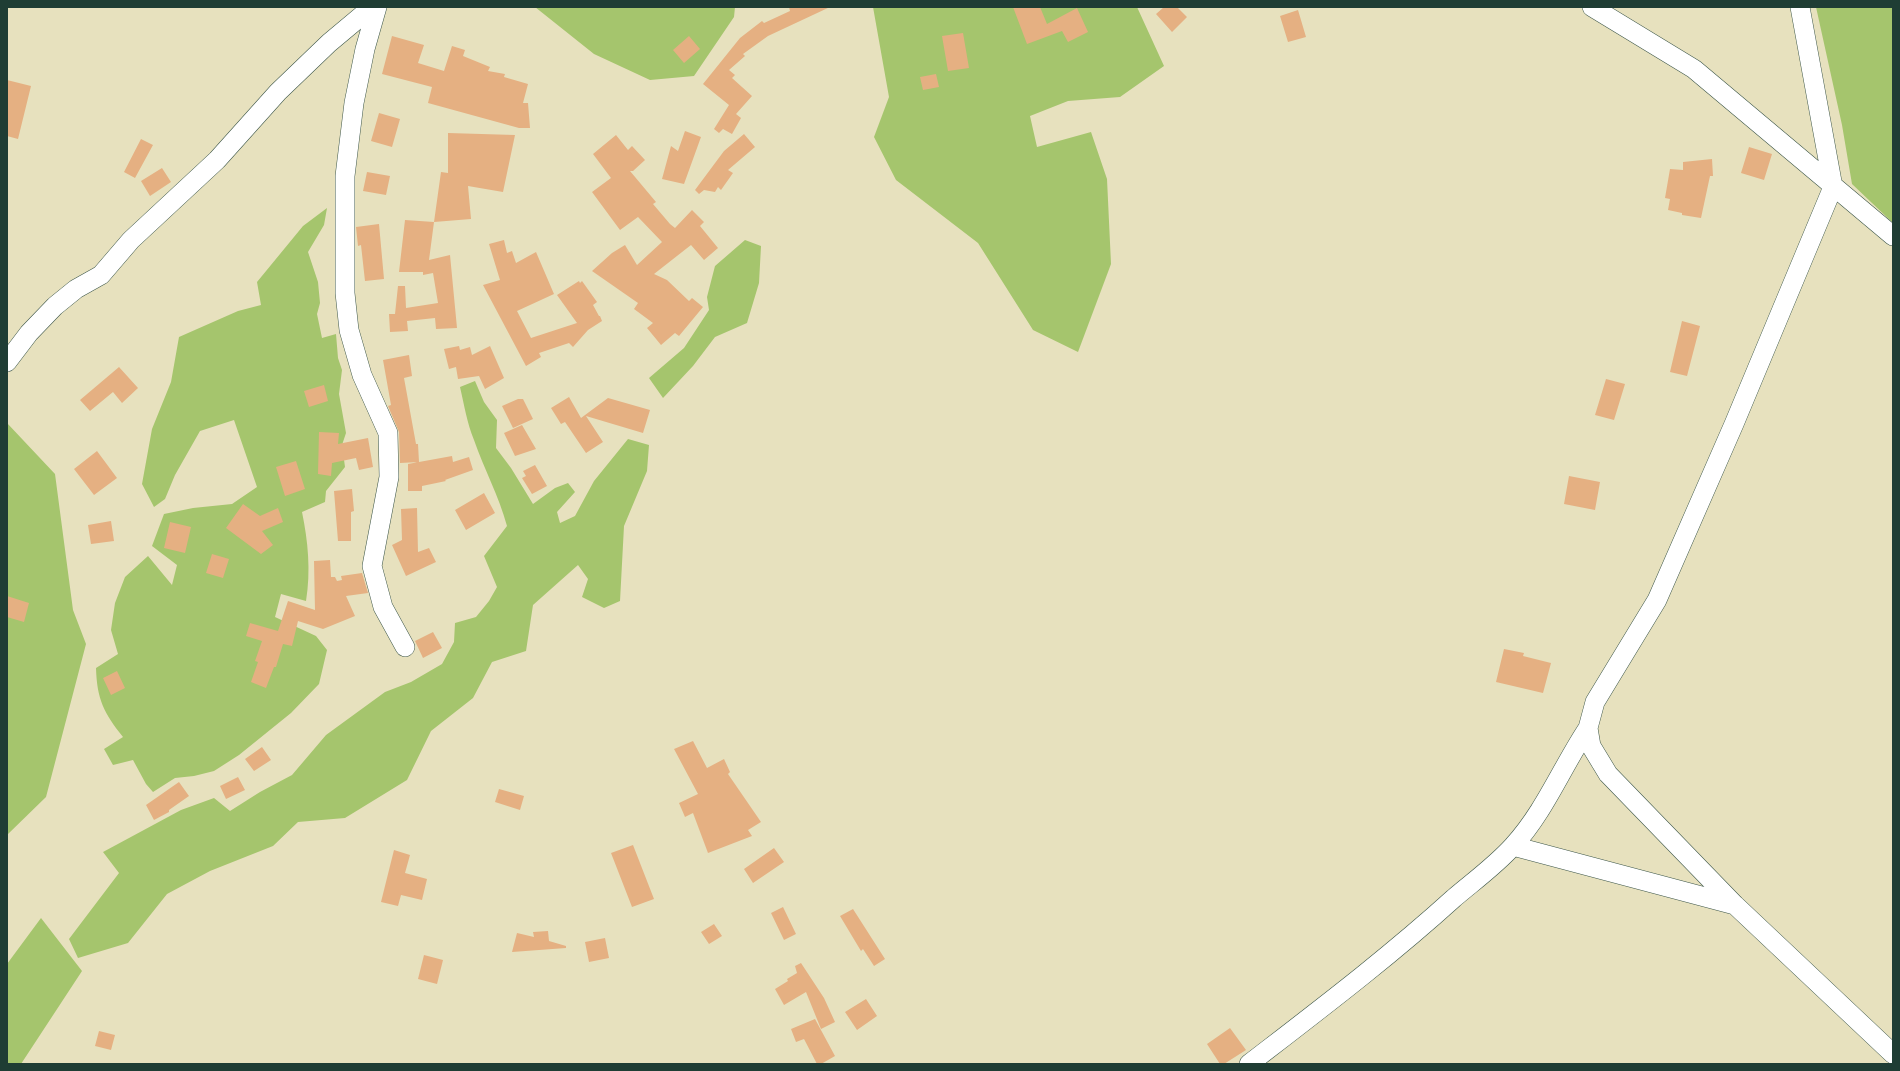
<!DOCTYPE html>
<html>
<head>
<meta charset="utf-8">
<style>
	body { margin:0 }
	#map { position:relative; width:1900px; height:1071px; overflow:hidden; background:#e7e1be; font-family:Mali,sans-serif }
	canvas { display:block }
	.frame { position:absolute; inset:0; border:8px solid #1f3d34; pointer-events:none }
</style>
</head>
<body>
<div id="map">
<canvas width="1900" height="1071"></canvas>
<div class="frame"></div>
</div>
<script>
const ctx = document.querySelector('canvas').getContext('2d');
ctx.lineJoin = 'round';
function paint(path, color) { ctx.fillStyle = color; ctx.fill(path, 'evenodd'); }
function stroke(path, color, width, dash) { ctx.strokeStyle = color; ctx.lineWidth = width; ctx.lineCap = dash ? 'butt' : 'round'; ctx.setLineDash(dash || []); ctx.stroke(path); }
const green = new Path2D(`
	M535,7H735L734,17L694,76L650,80L594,54Z
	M873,7H1137L1164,66L1120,97L1068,101L1030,116L1037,147L1091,132L1107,179L1111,264L1078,352L1033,330L978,243L896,180L874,137L889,97Z
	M1816,7H1893V223L1852,184L1842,125Z
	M327,208L324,225L308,252L318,282L320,303L317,314L322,338L336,334L338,358L342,370L339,394L346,433L342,445L345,467L326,491L325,502L302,512C308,541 311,571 306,601L281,594L275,617L316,636L327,650L319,684L291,713L239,755L214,771L194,776L175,778L153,792L146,784L133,760L113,765L104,749L123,737C104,713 97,700 96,668L118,654L111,630L115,603L125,577L148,556L172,585L177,565L152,546L164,514L193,508L232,504L257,487L234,420L200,431L175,475L165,499L154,507L142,484L152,429L171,382L179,337L238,311L261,305L257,282L303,226Z
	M745,240L761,246L759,283L747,323L715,337L693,366L663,398L649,378L684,348L709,310L707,297L715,266Z
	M475,381L484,402L497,420L496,448L511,468L533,504L555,488L568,483L575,492L557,512L560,523L575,516L594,481L628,439L649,445L647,471L624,526L620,601L604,608L582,597L588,579L578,565L533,605L526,651L492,662L473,698L431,731L407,780L345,818L298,822L273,846L210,871L167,894L128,943L78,958L69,939L119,873L103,852L181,810L214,798L230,811L260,792L292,775L326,735L385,692L411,682L442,664L454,642L455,623L476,617L489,601L497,587L484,556L507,526C499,496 484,469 474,440C467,423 464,404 460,387Z
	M7,423L55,474L73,610L86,644L46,797L7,835Z
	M41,918L82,971L21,1064H7V964Z`);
const building = new Path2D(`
	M789,7H830L768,36L743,54L745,56L729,70L735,75L732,78L752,96L736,114L741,118L732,134L723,129L719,133L714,129L729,105L703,84L740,38L762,21L764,23L790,11Z
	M1013,7H1040L1047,24L1077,8L1088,32L1068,42L1062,31L1027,44Z
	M1164,7H1177L1187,17L1172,32L1156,14Z
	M1298,10L1306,37L1288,42L1280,16Z
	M963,33L969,68L948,71L942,36Z
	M392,36L424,45L418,63L444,71L452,46L465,50L463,56L490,67L488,71L505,74L504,77L528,84L523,103H528L530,128H519L428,103L432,87L382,74Z
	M689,36L700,49L684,63L673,50Z
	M936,74L939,87L923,90L920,77Z
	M7,80L31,86L18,139L7,136Z
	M379,113L400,119L392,147L371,141Z
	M685,131L701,137L684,184L662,179L671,146L678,151Z
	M448,133L515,135L503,192L468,186L471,219L434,222L441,172L448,173Z
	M744,134L755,147L728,170L733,173L721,190L718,187L715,192L704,190L699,194L695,190L724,151Z
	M616,135L628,150L632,146L645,160L633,171H630L656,202L653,204L670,224L675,228L692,210L704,222L700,226L718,248L704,260L691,245L654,274L667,280L689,301L692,298L703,307L679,336L675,333L661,345L647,328L653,323L634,309L638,303L592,271L612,253L625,245L637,265L662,242L638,217L620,230L592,192L611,178L593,154Z
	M141,139L153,145L135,178L124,172Z
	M1749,147L1772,154L1764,180L1741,173Z
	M1712,159L1713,176H1710L1701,218L1682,215V213L1668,210L1670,199L1665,198L1670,169L1683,170V162Z
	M162,168L171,182L150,196L141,181Z
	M367,172L390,176L386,195L363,191Z
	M405,220L434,222L429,260L450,255L457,328L436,329L435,318L407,321L408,331L390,332L389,314H395L398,286H405L406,308L438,303L433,273L423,275V272H399Z
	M379,224L384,279L365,281L361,245L358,246L356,227Z
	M504,240L507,253L512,251L516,263L536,252L554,294L517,311L531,338L577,323L557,295L579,281L580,283L582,281L597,302L593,305L599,316H600L602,321L588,330L573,347L569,343L539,353L541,357L526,366L483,285L500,280L489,244Z
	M1682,321L1700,326L1687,376L1670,372Z
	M459,346L460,350L470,347L472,355L490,346L504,378L485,389L479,376L458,379L456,367L449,369L444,349Z
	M409,355L412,376L404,378L416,444H418L419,462L400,463L399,432L388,406L391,405L383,360Z
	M119,367L138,388L122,403L113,392L90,411L80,400Z
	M1606,379L1625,384L1614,420L1595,415Z
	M324,385L328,401L309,407L304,391Z
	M569,397L581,418L608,398L650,410L643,433L586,416L603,442L586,453L565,422L561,424L551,408Z
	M518,399H523L533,419L513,428L502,406Z
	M522,425L536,449L515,456L504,433Z
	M319,432L339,433L338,444L368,438L373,467L359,470L356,458L332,463L331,476L318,474Z
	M97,451L117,478L94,495L74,469Z
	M452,456L453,462L469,457L473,470L445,480L446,481L422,486V491H408V464Z
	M296,461L305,489L285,496L276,467Z
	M535,465L547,486L532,494L522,478L526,476L523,471Z
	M1569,476L1600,482L1595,510L1564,504Z
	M352,489L354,511L351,512V541H338L334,491Z
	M484,493L495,513L466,530L455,510Z
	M243,504L260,516L278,508L283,522L262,531L273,545L261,554L226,528Z
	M417,508L418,552L429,548L436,562L406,576L392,545L402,540L401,509Z
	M111,521L114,541L91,544L88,525Z
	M170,522L191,527L185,553L164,548Z
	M212,554L229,559L223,578L206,573Z
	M330,560L331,577H335L337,581L342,580L341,576L362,573L368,593L346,596L355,616L323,629L298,621L292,646L283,644L276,667H274L266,688L251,682L258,662L255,661L262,641L246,636L250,623L278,631L288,601L315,610L314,561Z
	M7,596L29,603L24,622L7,617Z
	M433,632L442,648L423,658L415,641Z
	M1504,649L1524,653L1523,656L1551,663L1543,693L1496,682Z
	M117,671L125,688L111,695L103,678Z
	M693,741L707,768L724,759L730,772L728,774L761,822L748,830L752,836L708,853L693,813L685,817L679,803L698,794L674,749Z
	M262,747L271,760L254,771L245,759Z
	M238,777L245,790L226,799L220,786Z
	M179,782L189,796L169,810V812L154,820L146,805Z
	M499,789L524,796L520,810L495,802Z
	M633,845L654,899L632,907L611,853Z
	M774,848L784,862L753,883L744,869Z
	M394,850L410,855L405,873L427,879L422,900L401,895L398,906L381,902Z
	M783,907L796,934L784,940L771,913Z
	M853,909L885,959L874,966L863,949L861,951L840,916Z
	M714,924L722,936L709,944L701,932Z
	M548,931L549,941L566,946V948L512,952L517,933L534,937L533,932Z
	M605,938L609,958L589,962L585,942Z
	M424,955L443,960L437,984L418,979Z
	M801,963L824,998L835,1022L821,1029L806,992L784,1005L775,989L788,981L787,979L797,973L795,966Z
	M866,999L877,1016L857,1030L845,1012Z
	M815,1019L835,1056L821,1064H817L804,1039L796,1042L791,1029Z
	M1230,1028L1246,1050L1224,1064H1220L1207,1044Z
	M99,1031L115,1035L111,1050L95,1046Z`);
const minor = new Path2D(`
	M377,7L365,49L354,103L345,176V293L349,330L362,375L388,433L389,477L372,566L383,607L405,647
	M1592,7L1694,69L1893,236
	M1800,7L1833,187L1734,424L1657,600L1595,702L1588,728L1591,746L1608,774L1735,905L1893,1054
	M7,362L29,333L55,306L76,289L101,275L131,240L217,160L278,92L329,43L372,7
	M1513,846L1735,905
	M1249,1064C1319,1010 1389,957 1454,898C1474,881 1496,865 1513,846C1545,811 1562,767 1588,728`);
paint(green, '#a5c56d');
paint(building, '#e5b082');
stroke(minor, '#3d5649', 20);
stroke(minor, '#fff', 19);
</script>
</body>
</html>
